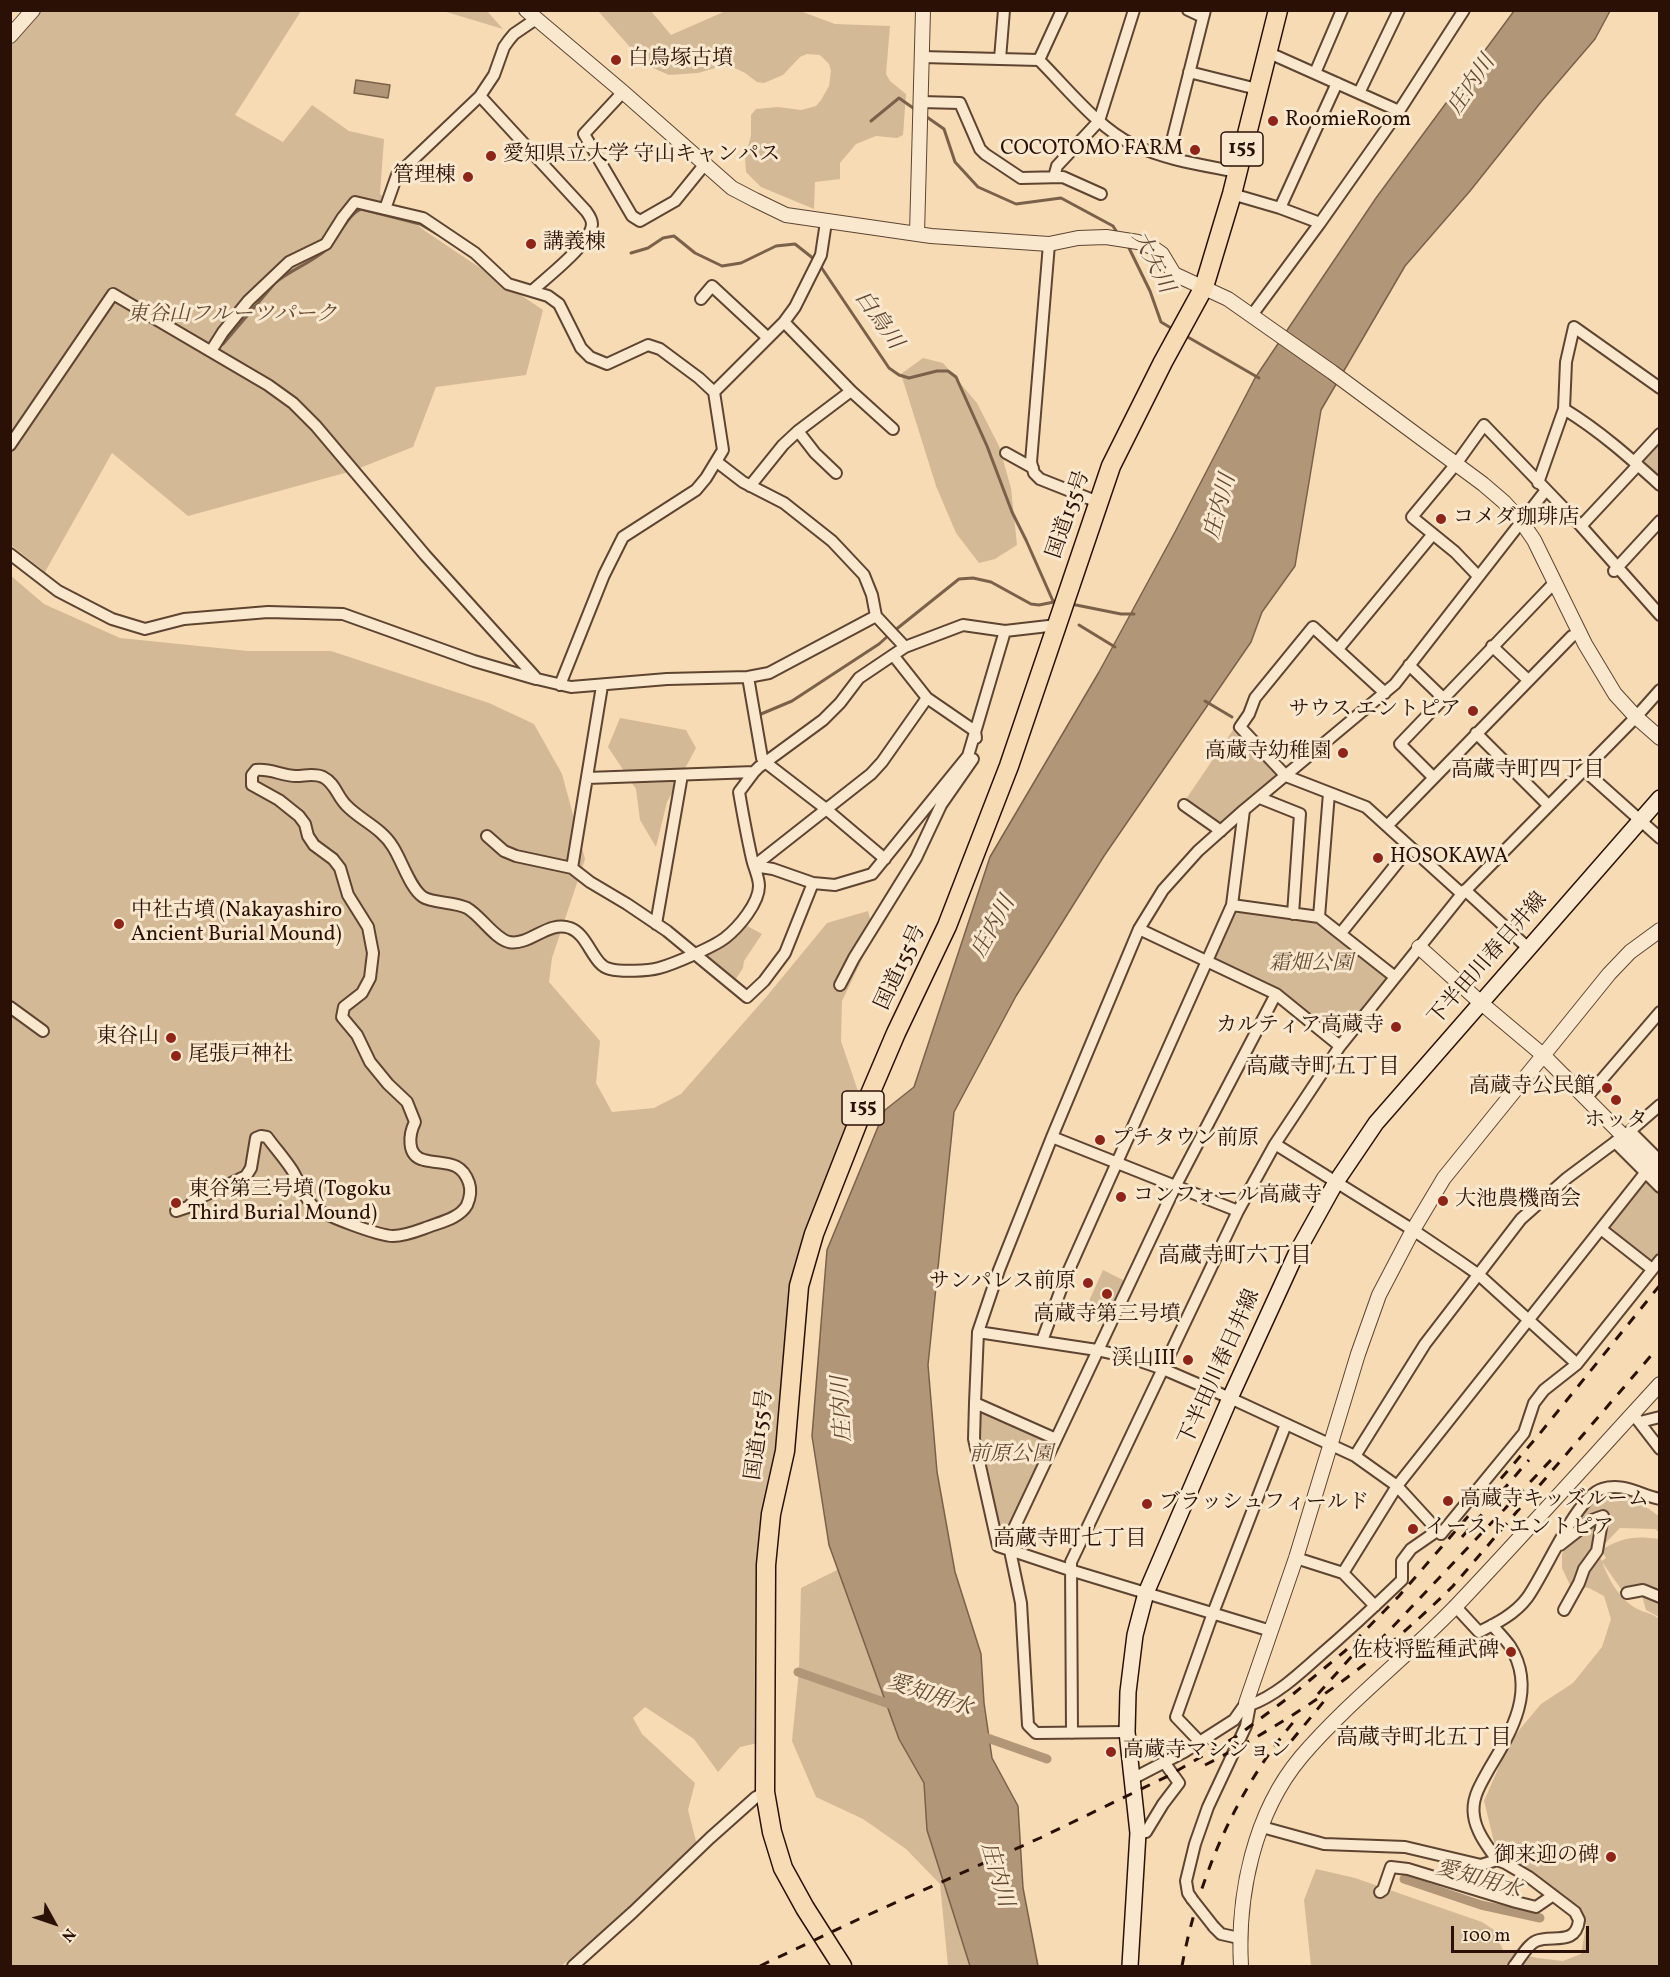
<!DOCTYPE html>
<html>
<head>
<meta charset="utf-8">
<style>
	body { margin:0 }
	#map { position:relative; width:1670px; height:1977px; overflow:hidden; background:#f6dbb4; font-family:Vollkorn,serif }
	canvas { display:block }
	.frame { position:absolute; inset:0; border:12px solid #2b1105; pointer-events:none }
	.north { position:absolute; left:24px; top:1893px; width:60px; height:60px; -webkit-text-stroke:4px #f9e8ce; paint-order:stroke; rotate:130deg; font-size:16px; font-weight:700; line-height:24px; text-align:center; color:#2b1105 }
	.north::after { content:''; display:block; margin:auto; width:21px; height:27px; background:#2b1105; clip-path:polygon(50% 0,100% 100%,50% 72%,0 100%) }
	.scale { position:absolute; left:1451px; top:1926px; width:138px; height:27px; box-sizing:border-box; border:3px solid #2b1105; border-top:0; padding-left:8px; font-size:18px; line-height:21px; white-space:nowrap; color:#2b1105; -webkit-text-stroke:4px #f9e8ce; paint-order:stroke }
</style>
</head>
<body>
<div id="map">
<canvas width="1670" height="1977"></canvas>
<div class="frame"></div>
<div class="north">N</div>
<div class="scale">100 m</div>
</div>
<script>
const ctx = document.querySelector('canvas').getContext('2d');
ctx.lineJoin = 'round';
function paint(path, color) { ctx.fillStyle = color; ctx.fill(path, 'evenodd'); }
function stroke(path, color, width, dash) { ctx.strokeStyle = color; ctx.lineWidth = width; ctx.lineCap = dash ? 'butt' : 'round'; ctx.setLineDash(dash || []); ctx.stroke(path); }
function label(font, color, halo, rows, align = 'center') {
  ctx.font = font + ' Vollkorn,"Noto Serif JP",serif'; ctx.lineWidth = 6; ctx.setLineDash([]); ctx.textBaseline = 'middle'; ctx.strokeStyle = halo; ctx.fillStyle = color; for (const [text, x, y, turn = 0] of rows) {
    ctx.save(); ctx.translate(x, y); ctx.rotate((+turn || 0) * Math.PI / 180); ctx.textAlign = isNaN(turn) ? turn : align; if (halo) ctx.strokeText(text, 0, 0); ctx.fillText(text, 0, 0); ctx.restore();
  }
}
const green = new Path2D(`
	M728,10L800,11L835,24L890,26L886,74L890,81L906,94L903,135L897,138L876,136L856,144L840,163V179L815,182L814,209L761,187L746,172L745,157L751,136V115L756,109L778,107L801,110L816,106L821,100L829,86L831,71L829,64L820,55L807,54L800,57L783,75L764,83L757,82L745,73L733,67H719L698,73L669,75L646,65L598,11H651L671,35Z
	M41,11H301L235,115L283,142L312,105L349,131L384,139L380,194L425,231L543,310L526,375L436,387L413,447L352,471L188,516L112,453L45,572L11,545V45L25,26Z
	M443,11H487L503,29Z
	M923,358L943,363L977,403L999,446L1011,488L1017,545L995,559L979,563L956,533L936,486L901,374Z
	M1659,437V482L1639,464Z
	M10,575L44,604L120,638L248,651H331L489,703L534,724L562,774L585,859L552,958L549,982L600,1041L596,1083L612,1112L654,1108L681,1094L767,996L827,923L868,911L874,934L842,1001L841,1041L861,1100L834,1178L802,1240L793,1273L788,1310L781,1429L761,1535L756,1582L758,1743L740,1747L718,1772L694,1739L645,1707L633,1718L642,1734L695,1783L688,1810L697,1845L634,1908L561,1966H11Z
	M620,718L686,730L696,748L667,802L656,847L640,820L636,789L608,747Z
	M1235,727L1277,772L1276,778L1220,823L1215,824L1184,802Z
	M1237,910L1317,919L1386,975V979L1341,1035H1337L1279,989L1216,959L1214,955L1232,913Z
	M740,922L762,934L744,961L743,968L732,985L694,953Z
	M1645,1181H1649L1659,1192V1251L1653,1259L1649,1260L1611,1230L1610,1225Z
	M1103,1270L1125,1281L1106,1322L1084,1312Z
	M982,1410L1048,1439L1049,1444L1004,1538H1001L978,1440V1411Z
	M1609,1494L1630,1496L1659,1516V1532L1655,1529L1620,1528L1597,1552L1602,1561L1606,1558L1601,1550C1624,1537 1633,1536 1659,1539V1617L1646,1610L1641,1592L1626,1596L1602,1562C1609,1580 1619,1599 1637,1609C1645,1613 1652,1613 1659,1619V1966H1311L1304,1900L1316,1869L1355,1878L1482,1922L1494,1930L1503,1950L1537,1958L1563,1961L1581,1954L1586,1926L1581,1914L1495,1846L1484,1801L1505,1753L1520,1729L1541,1704L1573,1683L1602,1647L1611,1619L1604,1596L1589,1588L1570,1585L1562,1568V1555L1569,1533L1593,1502Z
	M849,1564L1004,1966H948L940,1884L906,1849L863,1819L816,1797L792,1741L799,1670L801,1588Z`);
const water = new Path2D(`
	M1514,11H1610L1595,39L1541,102L1470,191L1405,266L1321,410L1295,566L1262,612L1251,642L1104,856L1016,996L954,1112L928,1365L937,1472L955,1572L981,1654L984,1703L992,1758L1018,1806L1023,1888L1038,1966H970L927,1830L924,1783L899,1739L829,1545L812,1436L827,1250L885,1110L914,1087L990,857L1099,672L1175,532L1255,378L1376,198Z
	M356,80L390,85L388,98L354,93Z`);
const stream = new Path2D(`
	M924,115L944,129L955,162L978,187L1016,204L1061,198L1113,226L1118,234
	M871,121L899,98L916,110
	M1128,246L1150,291L1161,322L1171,328
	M631,253L648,248L663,238L674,236L695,253L722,266L741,263L776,246L795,244L814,259
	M819,264L889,368L899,375L909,378L937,371H948L956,377L987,446L1012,512L1026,540L1053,601L1056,602
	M1186,336L1259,378
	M223,344L275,283C291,269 312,263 327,249C339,237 348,214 361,209L420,224L437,234
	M1071,604L1121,614H1134
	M1079,625L1115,647
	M894,631L959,579L973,578L991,582L1031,604L1039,605L1054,602
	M1205,701L1232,717
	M761,714L792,701L879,644L889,635`);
const canal = new Path2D(`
	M798,1672L895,1706
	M979,1735L1047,1759
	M1404,1879L1481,1905L1540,1918`);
const minor = new Path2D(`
	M1188,10L1203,17
	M1267,52L1399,111
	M922,57L1000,59L1004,10
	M1000,59L1039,60C1067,88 1099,129 1134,145C1166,160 1203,165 1237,172
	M1039,60L1062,10
	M1189,72L1257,89
	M1315,73L1342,10
	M623,92L584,134L632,216L640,221L675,201L705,164
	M1359,93L1399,10
	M480,96L586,211C589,215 592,219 592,224C591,244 547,277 532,291
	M921,102L960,103L980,149L985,154L1021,178L1063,177L1101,194
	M1168,157L1205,10
	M1054,177L1057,166L1099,121L1134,10
	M1232,194L1280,208L1320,223L1399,111L1464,10
	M1280,208L1337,83
	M385,209L397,175L480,96L494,75L504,47L509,40L514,34L536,19
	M1049,244L1031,462L1034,473L1040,479L1098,502
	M701,299L712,286L768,338
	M1252,315L1320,223
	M784,322L851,391L893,429
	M211,351L223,332L249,300L289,262L326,244L343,217L355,202L423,218L475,253L508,284L548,296L559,304L581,348L590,357L607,364L648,345L660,349L699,378L714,392L723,450L706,478L696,490L623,537L604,575L560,685
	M714,392L784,322L795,307L821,255L826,222
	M1564,409C1600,431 1629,457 1660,485
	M798,431L815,453L836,473
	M10,445L113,294L268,385L293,403L316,426L425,555L537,679L571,687L667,679L748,677L769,673L876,616
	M1006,453L1033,468
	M717,462L743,482L784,503L832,541L864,575L872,595L876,616L905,647
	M1634,462L1660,434
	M1538,483L1564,409L1566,362L1574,327L1660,388
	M750,486L783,445L798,431L851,391
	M1581,526L1638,465
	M10,554L58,591L112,619L145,629L184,619L268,612L343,614L474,661L536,679
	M1614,571L1660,521
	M1478,576L1455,552L1412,517L1456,464L1484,425L1581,526L1660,615
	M1492,646L1528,680
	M1338,649L1433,534
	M893,655L927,698L975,731L976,738
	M1409,665L1443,698
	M748,677L762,758L765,762L826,809L885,859
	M1385,693L1313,627L1255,698L1249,714L1240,727L1286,776L1366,807L1462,894
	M1476,733L1548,805
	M1584,770L1660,838
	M1433,777L1400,744L1555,582
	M587,778L754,772L759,767L823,720L840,703L859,678L905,647L963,625L1005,631L1057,625
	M1260,798L1300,814L1293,914
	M1184,805L1221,831
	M1387,826L1572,636
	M487,836L504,851L516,856L572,868L590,882L627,904L667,931L747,997L764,981L785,953L813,883
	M754,866L773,869L813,883L835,885L872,874L968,756L1005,631
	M754,866L871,774L882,762L927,698
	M572,868L602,686
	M1465,890L1528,948
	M1232,905L1319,917L1395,977
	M1319,917L1329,793
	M656,924L682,775
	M1139,929L1276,994L1340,1046
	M1341,933L1410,847
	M840,985L854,958L916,858L941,805L973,759
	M10,1007L43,1031
	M1586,1098L1660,1012
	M1630,1131L1660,1161
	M1052,1137L1238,1211
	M1615,1142L1660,1187
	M1275,1144L1413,1230L1459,1261L1479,1275L1577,1364
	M176,1211L188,1207L195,1200L246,1176L251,1168L256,1138L261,1136L267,1137C275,1148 284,1158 292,1170C299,1181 303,1196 312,1205C321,1215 380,1236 393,1236C405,1236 417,1231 428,1227C441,1222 460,1218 467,1205C470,1198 471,1189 469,1183C461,1159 443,1165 424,1160C406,1156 409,1134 415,1122L407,1102L388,1084L370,1062L357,1035L342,1017L344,1007L362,993L370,978L373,953L368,927L348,895L340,868L333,859L314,845L308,836L305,824L299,816L279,800L252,785V775L256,770C270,768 282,776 296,776C305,776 314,773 323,777C335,783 337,796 346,805C360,820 382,828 393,847C402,861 410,888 423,897C432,903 455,902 467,908C481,916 495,939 509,942C530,946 548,920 570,928C588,934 593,966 610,969C621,972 648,971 659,968C674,964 713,947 725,938C739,927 759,903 759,886C759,877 754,868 752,859C747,837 743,815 739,792L754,772
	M1601,1229L1652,1269
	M978,1332L1097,1350L1131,1358L1163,1369L1230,1398L1355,1456L1397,1486L1441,1534L1524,1433L1534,1403L1544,1390L1577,1364L1660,1260
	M1042,1341L1064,1281L1232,905L1244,810
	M975,1403L974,1439L998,1546L1070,1570L1271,1631
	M1633,1414L1660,1449
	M1640,1422L1660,1417
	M1056,1439L975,1403L978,1332L999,1270L1052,1137L1139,929L1163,890L1198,851L1244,810L1395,684L1546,490
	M1355,1456L1425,1344L1521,1219L1567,1178L1630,1131L1660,1105
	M1560,1545L1592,1520L1603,1516L1597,1551L1584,1569L1579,1583L1564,1610
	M1296,1558L1343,1573L1375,1606
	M1343,1573L1397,1486L1645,1173
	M1627,1593L1643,1590L1660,1597
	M1455,1606L1479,1632C1497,1623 1515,1614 1527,1598C1545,1574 1576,1497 1602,1489C1623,1482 1640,1495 1660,1499
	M1492,1625C1498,1632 1505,1639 1510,1646C1537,1689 1512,1731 1489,1769C1481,1784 1471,1798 1474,1816C1476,1832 1488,1847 1497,1860
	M1127,1732L1036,1733L1028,1725L1021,1603L1008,1541L1175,1187L1276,994
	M1072,1733L1071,1562L1238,1211L1275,1144L1340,1046L1462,894L1636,717L1660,690
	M1200,1742L1176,1717L1213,1613L1286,1424
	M1132,1779L1184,1752L1234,1720L1246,1703L1250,1705C1275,1696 1297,1676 1317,1658C1346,1633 1374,1607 1402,1580V1561L1411,1549L1437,1531
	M1262,1827L1324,1844L1405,1847L1481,1865L1497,1860L1505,1863L1529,1877L1575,1912L1579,1920C1576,1947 1551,1934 1536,1941C1527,1945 1520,1959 1514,1966
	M1138,1833L1146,1832L1163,1804L1179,1783L1164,1762
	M1380,1892L1383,1890L1391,1867L1408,1869L1516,1902L1536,1907L1552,1896
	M1192,1899L1188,1893L1186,1881L1195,1844L1208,1807L1246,1726L1250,1705
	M1214,1927L1221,1934L1239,1938
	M573,1966L633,1912L710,1838L756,1797L765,1792`);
const tertiary = new Path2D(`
	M526,10L623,92L732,188L755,200L786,215L931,236L1049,244L1078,238L1106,237L1138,242L1152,247L1162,254L1174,274L1228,299L1332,372L1483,484L1504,502L1521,521L1534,540L1585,644L1615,694L1636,717L1660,738
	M10,36L33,10
	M917,234L923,10
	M1419,947L1480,1002L1543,1055L1660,1173
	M1246,1703L1296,1558L1358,1354L1379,1295L1413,1230L1444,1178L1609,974L1630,952L1660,930
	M1241,1966C1237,1895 1254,1813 1301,1757C1348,1702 1407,1657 1457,1605C1526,1532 1592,1458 1660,1384`);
const secondary = new Path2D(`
	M1130,1966L1138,1833L1127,1732L1128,1692L1135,1635L1146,1593L1230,1398L1296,1254L1336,1182L1376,1123L1660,798`);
const trunk = new Path2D(`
	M842,1966L805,1908L783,1868L772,1832L765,1792L766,1565L771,1514L785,1451L799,1286L814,1234L858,1122L896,1033L947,926L1009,766L1111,466L1163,362L1204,287L1232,194L1278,10`);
const rail = new Path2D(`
	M1462,1537L1529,1460
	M1365,1656L1551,1460
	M1318,1694L1360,1647
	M1279,1756L1325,1700
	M1205,1765C1302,1715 1375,1663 1453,1586L1655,1351
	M760,1966L859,1919L1040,1838L1168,1776L1237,1736L1292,1695L1345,1651L1399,1596L1537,1437L1660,1285
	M1182,1966C1198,1878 1237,1788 1296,1719`);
const minorBridge = new Path2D(`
	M1192,1899L1214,1927`);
const markers = [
	[616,60,6,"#8f2418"],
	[1273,121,6,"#8f2418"],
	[1195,150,6,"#8f2418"],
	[491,156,6,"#8f2418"],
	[468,177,6,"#8f2418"],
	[531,244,6,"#8f2418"],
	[1441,519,6,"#8f2418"],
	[1473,711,6,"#8f2418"],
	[1343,753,6,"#8f2418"],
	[1378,858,6,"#8f2418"],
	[119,924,6,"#8f2418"],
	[1396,1027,6,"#8f2418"],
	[171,1038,6,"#8f2418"],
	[176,1056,6,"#8f2418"],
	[1607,1088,6,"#8f2418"],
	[1616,1100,6,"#8f2418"],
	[1100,1140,6,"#8f2418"],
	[1121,1197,6,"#8f2418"],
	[1443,1201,6,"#8f2418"],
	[176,1203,6,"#8f2418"],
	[1088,1283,6,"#8f2418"],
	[1107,1294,6,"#8f2418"],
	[1188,1360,6,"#8f2418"],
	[1448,1501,6,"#8f2418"],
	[1147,1504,6,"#8f2418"],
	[1413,1529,6,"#8f2418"],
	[1511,1652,6,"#8f2418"],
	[1111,1752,6,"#8f2418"],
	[1611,1857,6,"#8f2418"]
];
const shields = [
	[1242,149,42],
	[863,1108,42]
];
const shieldNames = [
	["155",1242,149],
	["155",863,1108]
];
const poiNames = [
	["白鳥塚古墳",628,60],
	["RoomieRoom",1285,121],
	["COCOTOMO FARM",1183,150,"right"],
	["愛知県立大学 守山キャンパス",503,156],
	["管理棟",456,177,"right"],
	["講義棟",543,244],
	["コメダ珈琲店",1453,519],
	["サウス エントピア",1461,711,"right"],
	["高蔵寺幼稚園",1331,753,"right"],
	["HOSOKAWA",1390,858],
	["中社古墳 (Nakayashiro",131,912],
	["Ancient Burial Mound)",131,936],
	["カルティア高蔵寺",1384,1027,"right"],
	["東谷山",159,1038,"right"],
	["尾張戸神社",188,1056],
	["高蔵寺公民館",1595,1088,"right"],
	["ホッタ",1616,1122,"center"],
	["プチタウン前原",1112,1140],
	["東谷第三号墳 (Togoku",188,1191],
	["Third Burial Mound)",188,1215],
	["コンフォール高蔵寺",1133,1197],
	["大池農機商会",1455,1201],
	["サンパレス前原",1076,1283,"right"],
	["高蔵寺第三号墳",1107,1316,"center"],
	["渓山III",1176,1360,"right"],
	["高蔵寺キッズルーム",1460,1501],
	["ブラッシュフィールド",1159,1504],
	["イーストエントピア",1425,1529],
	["佐枝将監種武碑",1499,1652,"right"],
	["高蔵寺マンション",1123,1752],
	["御来迎の碑",1599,1857,"right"]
];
const parkNames = [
	["東谷山フルーツパーク",232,316],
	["霜畑公園",1311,965],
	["前原公園",1011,1456]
];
const streetNames = [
	["国道155号",1070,515,-71],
	["下半田川春日井線",1489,960,-49],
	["国道155号",902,968,-65],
	["下半田川春日井線",1221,1368,-66],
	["国道155号",761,1435,-82]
];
const waterNames = [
	["庄内川",1473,86,-56],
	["大矢川",1151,263,63],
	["白鳥川",877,321,55],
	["庄内川",1222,507,-75],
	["庄内川",995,928,-61],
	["庄内川",844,1409,-93],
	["愛知用水",929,1697,19],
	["庄内川",995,1875,74],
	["愛知用水",1478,1881,16]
];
const neighbourhoodNames = [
	["高蔵寺町四丁目",1528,772],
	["高蔵寺町五丁目",1323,1069],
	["高蔵寺町六丁目",1235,1258],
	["高蔵寺町七丁目",1070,1541],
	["高蔵寺町北五丁目",1424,1740]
];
paint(green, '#d3b996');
paint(water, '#b19678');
stroke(water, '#7b614a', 1.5);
stroke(stream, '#7b614a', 3);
stroke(canal, '#b19678', 9);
stroke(minor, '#5e4431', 14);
stroke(tertiary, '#5e4431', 16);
stroke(secondary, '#2b1105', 18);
stroke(trunk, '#2b1105', 21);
stroke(minor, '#f9e8ce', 10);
stroke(tertiary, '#f9e8ce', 14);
stroke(secondary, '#f9e8ce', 15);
stroke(trunk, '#f6dbb4', 18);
stroke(rail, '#2b1105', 3, [10, 10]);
stroke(minorBridge, '#5e4431', 14, []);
stroke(minorBridge, '#f9e8ce', 10);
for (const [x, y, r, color] of markers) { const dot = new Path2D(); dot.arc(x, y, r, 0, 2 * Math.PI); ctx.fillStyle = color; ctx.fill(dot); stroke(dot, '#f9e8ce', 2); }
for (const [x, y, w] of shields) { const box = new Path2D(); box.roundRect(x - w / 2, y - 17, w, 34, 4.5); ctx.fillStyle = '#f9e8ce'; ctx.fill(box); stroke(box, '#2b1105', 1.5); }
label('bold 20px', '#2b1105', null, shieldNames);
label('21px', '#2b1105', '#f9e8ce', poiNames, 'left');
label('italic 21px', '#664c38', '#f9e8ce', parkNames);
label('21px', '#2b1105', '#f9e8ce', streetNames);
label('italic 22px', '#614633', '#f9e8ce', waterNames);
label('22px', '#2b1105', '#f9e8ce', neighbourhoodNames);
</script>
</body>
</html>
